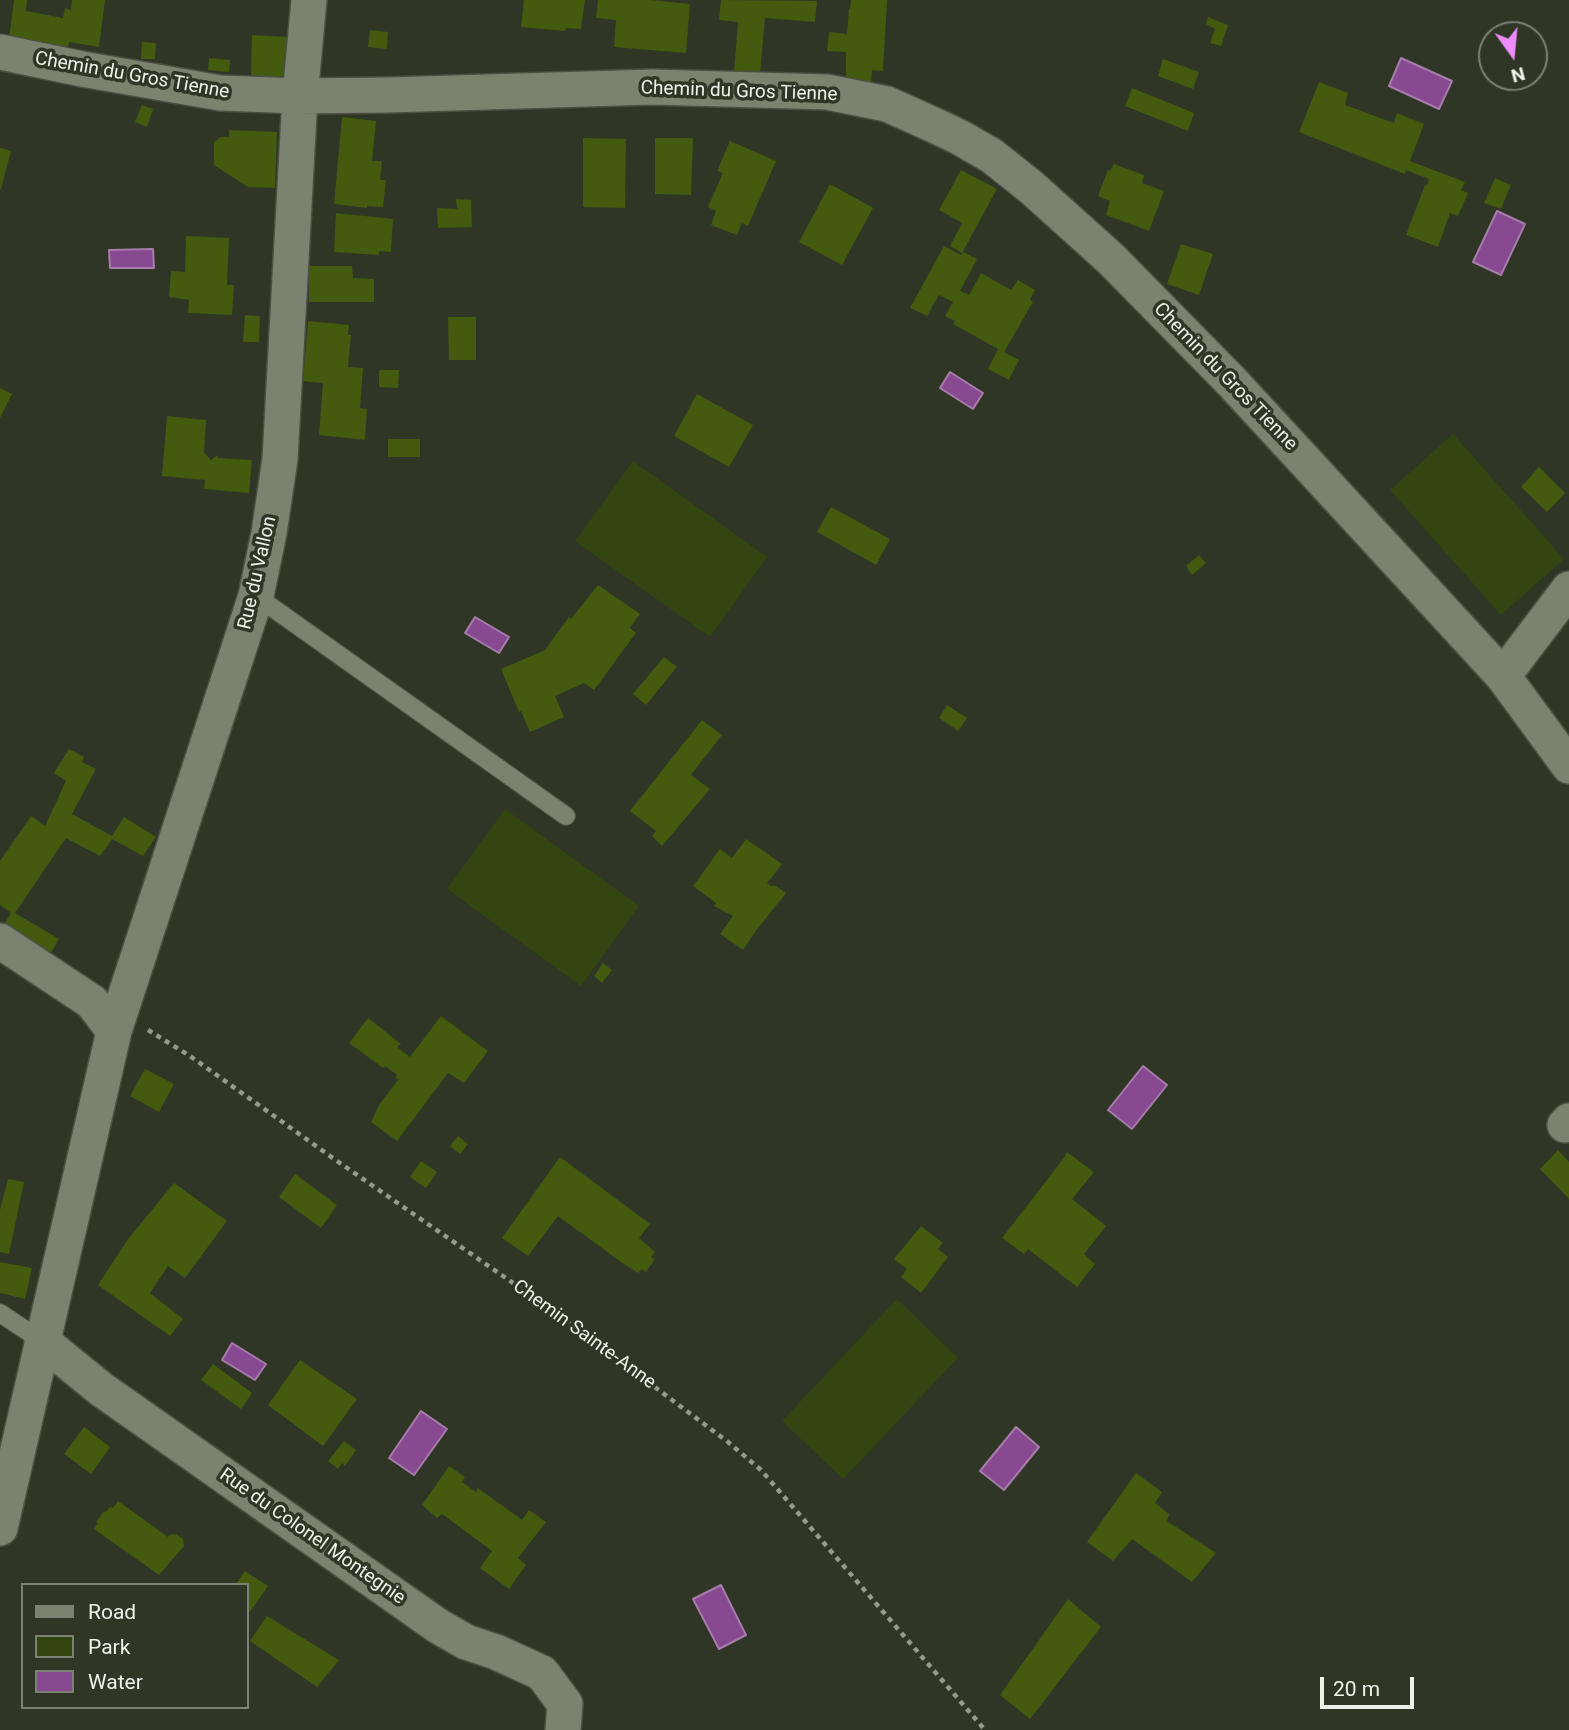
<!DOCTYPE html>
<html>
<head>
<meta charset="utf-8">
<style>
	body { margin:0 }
	#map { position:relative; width:1569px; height:1730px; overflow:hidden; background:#2f3626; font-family:Roboto,sans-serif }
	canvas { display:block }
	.legend { position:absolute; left:21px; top:1583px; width:228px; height:126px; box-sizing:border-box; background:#2f3626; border:2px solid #7b8174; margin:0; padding:9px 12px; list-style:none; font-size:21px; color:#eef2e8 }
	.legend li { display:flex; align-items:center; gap:14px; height:35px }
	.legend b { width:35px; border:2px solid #7b8174 }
	.north { position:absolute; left:1478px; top:21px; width:70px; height:70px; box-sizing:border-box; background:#2f3626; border:2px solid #7b8174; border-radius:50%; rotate:165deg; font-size:19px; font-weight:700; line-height:28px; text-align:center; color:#eef2e8 }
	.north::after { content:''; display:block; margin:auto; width:24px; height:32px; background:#ed8cfa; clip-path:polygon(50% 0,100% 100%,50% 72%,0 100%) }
	.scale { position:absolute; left:1320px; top:1677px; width:94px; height:32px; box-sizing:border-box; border:4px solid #eef2e8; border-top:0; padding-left:9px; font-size:21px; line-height:24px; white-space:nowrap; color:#eef2e8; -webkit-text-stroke:5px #2f3626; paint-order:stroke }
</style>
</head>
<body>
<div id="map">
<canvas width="1569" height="1730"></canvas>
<ul class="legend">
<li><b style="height:9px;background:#7b8270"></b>Road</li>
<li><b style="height:19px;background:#334510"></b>Park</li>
<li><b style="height:19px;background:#874990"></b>Water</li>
</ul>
<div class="north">N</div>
<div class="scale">20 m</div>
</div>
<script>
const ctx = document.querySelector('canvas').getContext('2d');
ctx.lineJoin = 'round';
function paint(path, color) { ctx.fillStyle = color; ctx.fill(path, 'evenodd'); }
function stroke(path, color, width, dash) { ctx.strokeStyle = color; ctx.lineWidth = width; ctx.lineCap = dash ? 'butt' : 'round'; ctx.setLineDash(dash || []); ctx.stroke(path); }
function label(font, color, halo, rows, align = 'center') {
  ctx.font = font + ' Roboto,sans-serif'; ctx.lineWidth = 7; ctx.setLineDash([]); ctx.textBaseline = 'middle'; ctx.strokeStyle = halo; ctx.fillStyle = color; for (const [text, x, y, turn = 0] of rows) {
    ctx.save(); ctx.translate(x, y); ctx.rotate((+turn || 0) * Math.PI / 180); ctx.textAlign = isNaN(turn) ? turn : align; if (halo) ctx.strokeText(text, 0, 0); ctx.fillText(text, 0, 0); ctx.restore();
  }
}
const green = new Path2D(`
	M1453,434L1564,559L1501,615L1390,490Z
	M633,461L767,557L710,637L575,541Z
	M505,809L639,906L581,986L447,889Z
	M897,1299L958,1358L843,1479L782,1421Z`);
const water = new Path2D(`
	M1401,58L1452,81L1439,109L1389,86Z
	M1497,211L1525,224L1501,275L1473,262Z
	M153,249L154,268H110L109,250Z
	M950,372L983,393L973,409L940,388Z
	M475,617L509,637L499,653L465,633Z
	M1143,1066L1167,1085L1132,1129L1108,1110Z
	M232,1343L266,1364L255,1380L222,1360Z
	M421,1411L447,1429L414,1475L389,1458Z
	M1016,1427L1039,1447L1004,1490L980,1471Z
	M721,1585L746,1635L719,1649L693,1599Z`);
const building = new Path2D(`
	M14,0H27L26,11L63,18L65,8L71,10L72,0H105L99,47L69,42L67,50L9,39Z
	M524,0H585L581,29L566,28L565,31L521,27Z
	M598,0H651L690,4L686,53L614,47L616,20L596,18Z
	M721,0L817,1L815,22L765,18L760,74L734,72L738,22L719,20Z
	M851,0H887L883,71L872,70L871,83L846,81V52L827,51L829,32L847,34L849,9H850Z
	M1208,17L1228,25L1221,46L1210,43L1215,29L1206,24Z
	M370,30L388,32L387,49L368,47Z
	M252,35L288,37L284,78L251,75Z
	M142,42L156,43L155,59H141Z
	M209,58L230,60L229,72L208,70Z
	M1163,59L1199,72L1193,89L1158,76Z
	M1319,82L1348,93L1345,105L1394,123L1397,113L1424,124L1410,161L1465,182L1461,190L1468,193L1458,216L1450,213L1438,247L1406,235L1425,185L1427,186L1429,179L1406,170L1405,174L1299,132Z
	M1132,88L1194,113L1188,131L1125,106Z
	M142,105L153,109L147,127L135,122Z
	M342,117L376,121L372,161H382L380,180H386L383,207L367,206V208L334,204Z
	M229,130L277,132L275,188L248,187L214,165V142L221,137H229Z
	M583,138L626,139L625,208L583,207Z
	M655,138H693L691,195L655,194Z
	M730,141L776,161L748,226L742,223L737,235L711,225L716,211L708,207L723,173L717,171Z
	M0,148L11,151L1,189H0Z
	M1114,164L1144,175L1142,183L1164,191L1149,231L1106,215L1110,201L1098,196L1108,170L1110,171Z
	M961,170L997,189L962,253L950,246L962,223L939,210Z
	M1495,178L1511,185L1501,209L1484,203Z
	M830,184L873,208L842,265L799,242Z
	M456,199L471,200L472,227L438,228L437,208L457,209Z
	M336,213L393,219L391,252L379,251V255L334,252Z
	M186,236L229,238L227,285H234L232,315L188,313L189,300L169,297L171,271L185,272Z
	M1181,244L1213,254L1199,295L1167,284Z
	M944,246L961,255L963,252L977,259L960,291L969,295L981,273L1011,290L1018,280L1035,290L1030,300L1033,302L1004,352L1019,360L1009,380L988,369L998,349L953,324L955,321L945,316L953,302L939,295L927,316L910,308Z
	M309,266H352L353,278L374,279V302H309Z
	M245,315L260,316L259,342H243Z
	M448,317H476V360H449Z
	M308,321L349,325L348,335H351L348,367L363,368L360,408L367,409L365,440L319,435L323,383L303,381Z
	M379,370H399L398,388L379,387Z
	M0,388L12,394L0,418Z
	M697,394L753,425L729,467L674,436Z
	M167,416L206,420L204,452L211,460L218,455V458L252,460L249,493L204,489L205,480L162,476Z
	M388,439H420V457H388Z
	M1539,467L1565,493L1547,512L1521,487Z
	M831,507L890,539L876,565L817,532Z
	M1199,555L1206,563L1192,575L1186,566Z
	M598,585L640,614L630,628L636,633L594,690L584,683L555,696L564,717L530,732L521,711L519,712L501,669L545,650L569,617L571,619Z
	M664,657L677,667L646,705L633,694Z
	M947,705L967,718L958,731L939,718Z
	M702,720L722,735L691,775L710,789L662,846L652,836L656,831L630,811Z
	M69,749L84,757L82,762L96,769L72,814L112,836L124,817L156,837L143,856L112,839L100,856L66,838L15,913L59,939L49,956L2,928L11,913L0,905V861L31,816L45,826L66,781L54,773Z
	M746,839L782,864L767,883L771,886H776L786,893L755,932L743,950L720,934L733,916L714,906L716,903L693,886L720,849L732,858Z
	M603,963L612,970L602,983L594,976Z
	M441,1016L488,1051L464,1083L448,1073L397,1141L371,1122L379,1105L399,1079L395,1078L397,1075L385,1066L383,1068L349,1043L368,1018L401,1044L397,1047L410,1057Z
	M145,1069L174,1084L159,1112L130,1096Z
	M458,1136L468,1144L460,1154L450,1146Z
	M1558,1150L1569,1162V1199L1540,1169Z
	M1067,1152L1094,1172L1072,1199L1106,1226L1084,1254L1095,1264L1077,1287L1028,1249L1024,1254L1002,1238L1064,1158Z
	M560,1157L650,1224L639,1238L655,1252L651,1257L655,1259L646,1272L642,1269L638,1273L621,1262L558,1216L528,1256L502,1238Z
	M421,1161L437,1172L426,1188L410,1177Z
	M295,1174L337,1205L321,1228L279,1197Z
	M8,1179L24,1182L9,1254L0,1252V1210Z
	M174,1183L227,1221L185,1278L168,1266L150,1293L183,1319L170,1336L98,1285L128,1239Z
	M921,1226L943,1243L938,1249L948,1257L921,1293L901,1277L907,1269L894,1259Z
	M0,1262L32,1268L25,1299L0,1293Z
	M300,1360L357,1399L323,1446L268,1405Z
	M213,1364L252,1393L241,1409L201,1380Z
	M84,1427L110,1447L91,1474L64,1454Z
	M344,1441L356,1450L345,1466L342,1463L338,1469L328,1461Z
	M449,1466L465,1477L462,1482L476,1492L478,1488L522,1520L529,1510L546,1522L518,1558L526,1565L509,1589L480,1568L492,1551L442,1514L437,1518L422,1505Z
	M1136,1473L1162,1492L1155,1503L1169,1514L1167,1521L1216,1553L1192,1582L1132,1539L1113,1561L1087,1542Z
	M118,1501L168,1537L169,1535L176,1534L183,1539L184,1546L159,1575L94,1529L98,1523L96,1522L103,1512L107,1511L110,1507L113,1508Z
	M245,1571L268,1586L250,1612L247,1609V1585H235Z
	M1068,1599L1101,1627L1030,1719L1000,1695Z
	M267,1616L339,1660L317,1687L250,1641Z`);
const path = new Path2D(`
	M148,1030L190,1056L337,1161L552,1310L728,1442L761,1470L985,1730`);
const service = new Path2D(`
	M256,596L566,816
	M0,1313L42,1341`);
const minor = new Path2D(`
	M0,52L82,69L220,93L300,96L388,95L652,87L827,92L887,104L936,126L961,138L992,156L1031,187L1111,259L1232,382L1503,676L1569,766
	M1503,676L1569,589
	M0,941L92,1002L114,1031
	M1565,1125L1569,1121
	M42,1341L101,1389L438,1626L466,1642L496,1652L542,1673L565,1704L563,1730
	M0,1528L114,1031L256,596L269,533L280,459L300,96L309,0`);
const streetNames = [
	["Chemin du Gros Tienne",132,76,10],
	["Chemin du Gros Tienne",739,92,2],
	["Chemin du Gros Tienne",1225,377,46],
	["Rue du Vallon",258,573,-77],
	["Chemin Sainte-Anne",584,1335,36],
	["Rue du Colonel Montegnie",312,1537,35]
];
paint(green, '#334510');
paint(water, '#874990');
stroke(water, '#a67caa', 2);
paint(building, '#435a0f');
stroke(service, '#4b5043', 20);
stroke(minor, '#4b5043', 38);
stroke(path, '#949a8d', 4.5, [5, 5]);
stroke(service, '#7b8270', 18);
stroke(minor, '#7b8270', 35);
label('19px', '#eef2e8', '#2f3626', streetNames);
</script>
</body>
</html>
